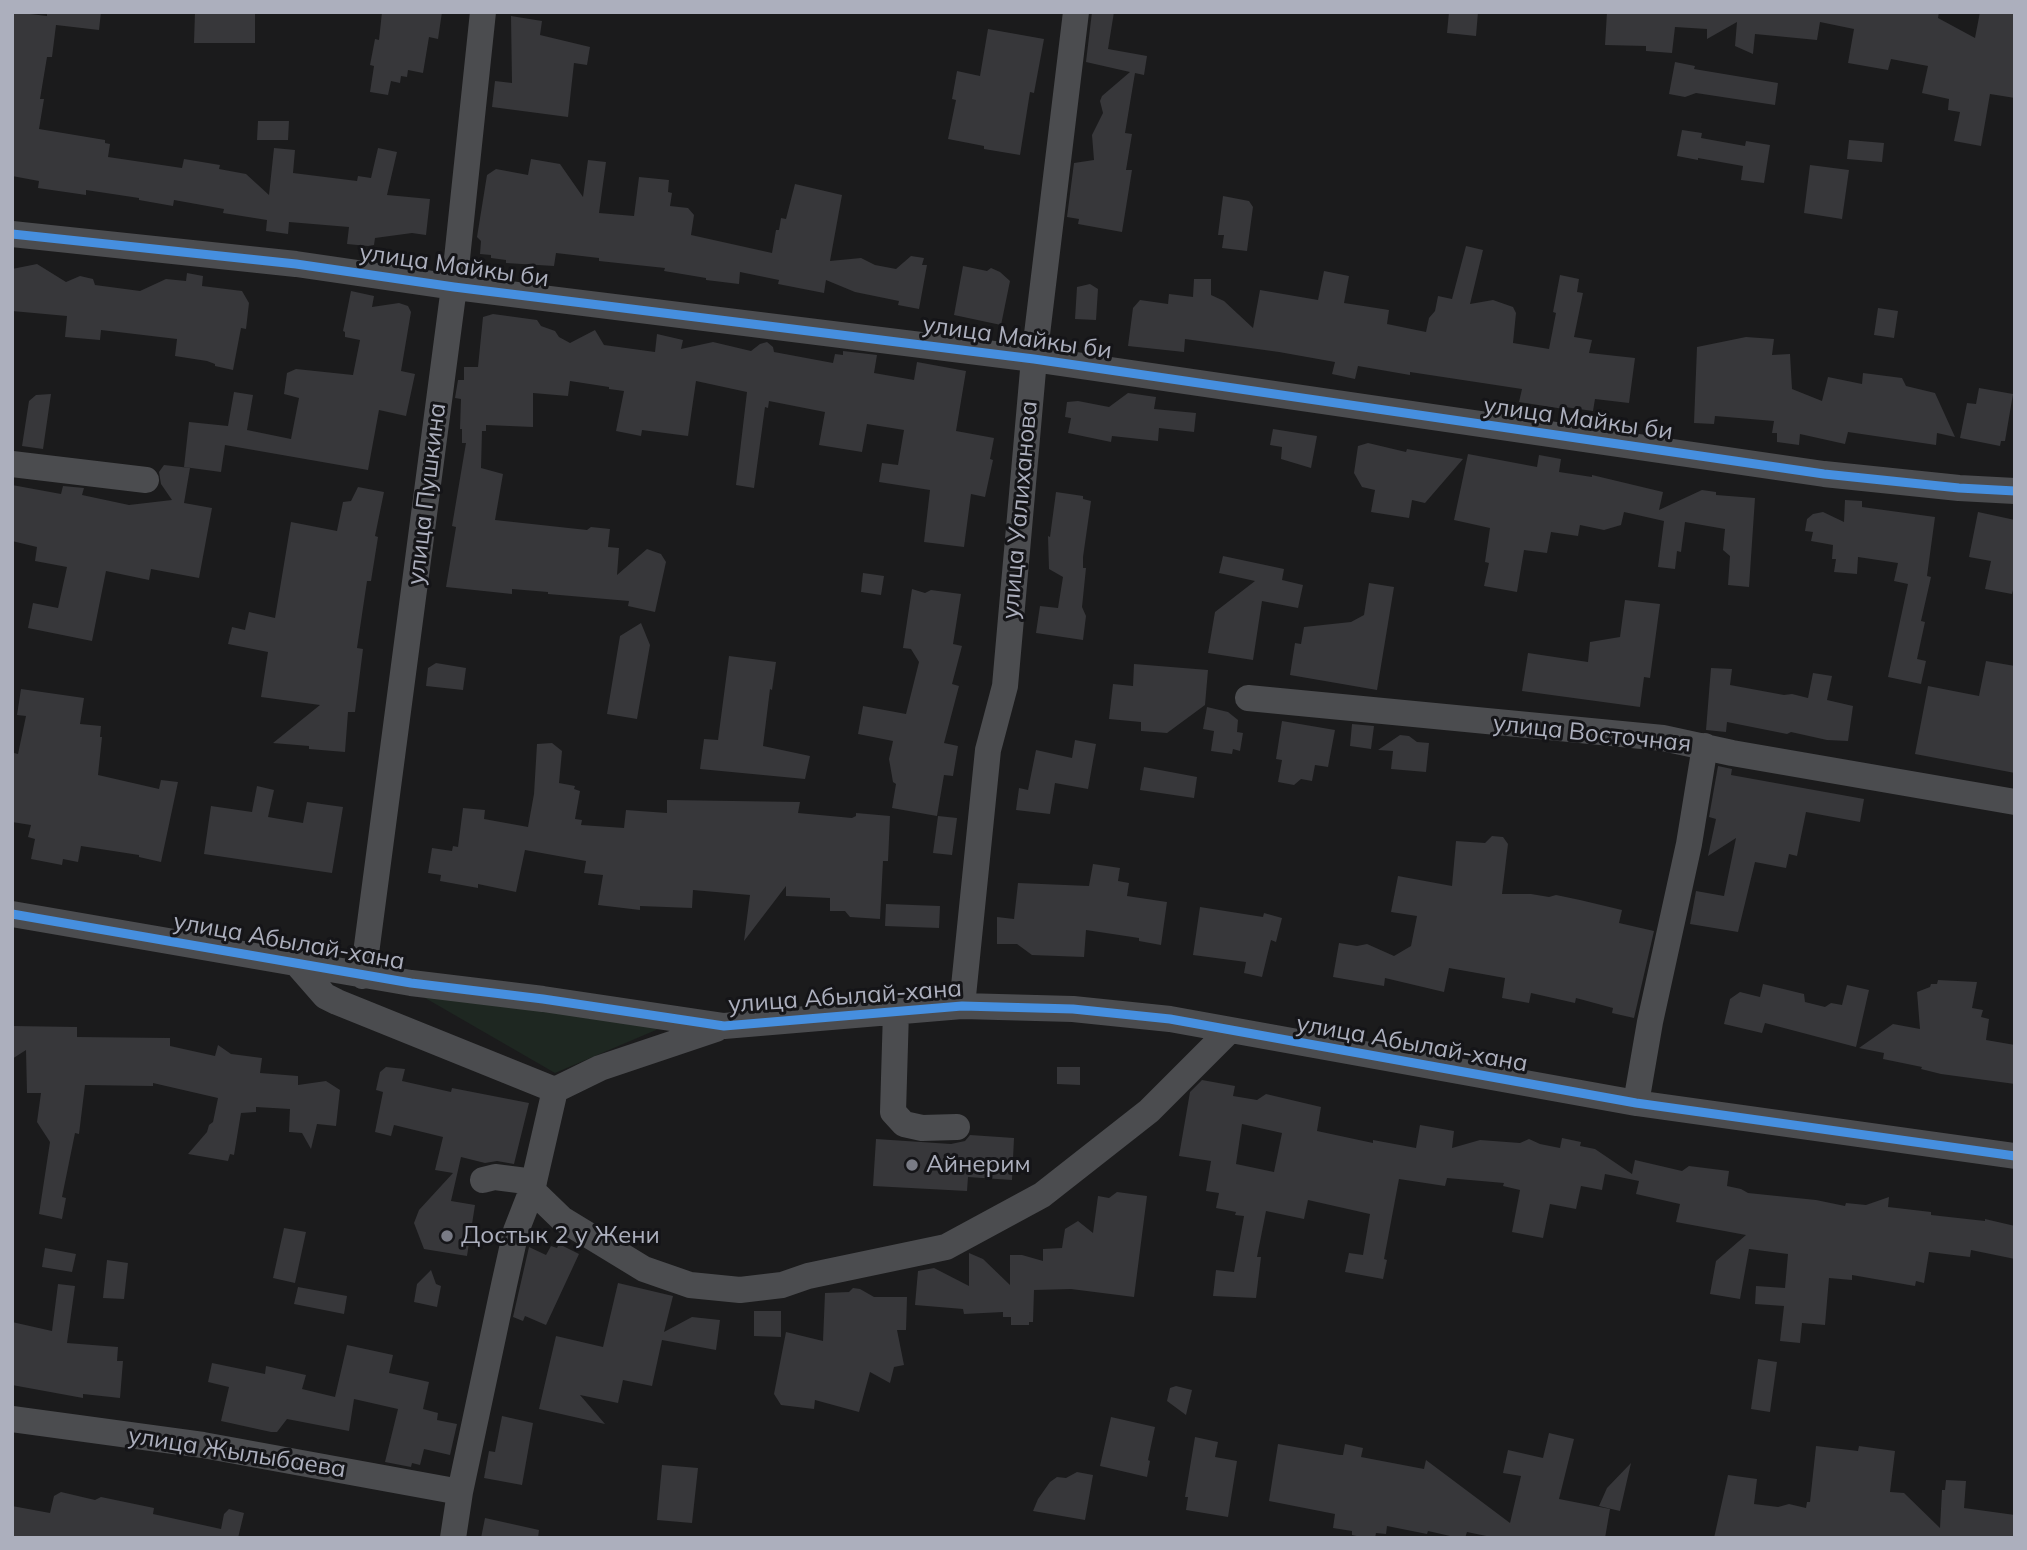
<!DOCTYPE html>
<html>
<head>
<meta charset="utf-8">
<style>
	body { margin:0 }
	#map { position:relative; width:2027px; height:1550px; overflow:hidden; background:#1b1b1c; font-family:Mulish,sans-serif }
	canvas { display:block }
	.frame { position:absolute; inset:0; border:14px solid #acafbd; pointer-events:none }
</style>
</head>
<body>
<div id="map">
<canvas width="2027" height="1550"></canvas>
<div class="frame"></div>
</div>
<script>
const ctx = document.querySelector('canvas').getContext('2d');
ctx.lineJoin = 'round';
function paint(path, color) { ctx.fillStyle = color; ctx.fill(path, 'evenodd'); }
function stroke(path, color, width, dash) { ctx.strokeStyle = color; ctx.lineWidth = width; ctx.lineCap = dash ? 'butt' : 'round'; ctx.setLineDash(dash || []); ctx.stroke(path); }
function label(font, color, halo, rows, align = 'center') {
  ctx.font = font + ' Mulish,sans-serif'; ctx.lineWidth = 6; ctx.setLineDash([]); ctx.textBaseline = 'middle'; ctx.strokeStyle = halo; ctx.fillStyle = color; for (const [text, x, y, turn = 0] of rows) {
    ctx.save(); ctx.translate(x, y); ctx.rotate((+turn || 0) * Math.PI / 180); ctx.textAlign = isNaN(turn) ? turn : align; if (halo) ctx.strokeText(text, 0, 0); ctx.fillText(text, 0, 0); ctx.restore();
  }
}
const green = new Path2D(`
	M413,991L663,1027L555,1073Z`);
const building = new Path2D(`
	M13,12L47,16V12H101L99,30L56,25L52,57H47L40,99H44L39,129L105,140V143L110,144L108,157L182,168L184,159L220,165L219,169L246,174L269,195L274,148L295,150L293,173L357,181L358,176L371,178L378,148L397,152L387,195L430,199L426,235L412,233L375,238L374,245L368,246L347,244L349,227L289,222L288,234L266,231L267,220L223,213L224,209L174,200L173,206L139,200V198L86,190V195L38,188L39,181L12,176Z
	M195,12H255V43H194Z
	M382,12H442L438,39L429,37L423,73L408,70L407,77L401,76L400,83L391,81L388,95L370,92L374,66L370,65L375,39L379,40Z
	M1092,12H1114L1108,49L1147,56L1144,75L1135,73L1125,133L1132,134L1126,170H1132L1122,232L1078,224L1079,219L1067,217L1074,163L1094,160L1092,135L1103,113L1100,101L1102,96L1130,72L1086,62Z
	M1449,12H1478L1476,36L1447,33Z
	M1607,12H1939L1938,18L1975,38L1980,12H2015V98L1990,94L1981,146L1954,141L1960,112L1948,110L1949,99L1922,93L1928,66L1891,59L1888,70L1848,63L1854,29L1820,22L1817,40L1755,34L1753,54L1735,46L1737,22L1707,39V29L1675,27L1672,53L1646,51V46L1605,45Z
	M511,16L542,21L540,35L590,47L587,65L574,63L568,117L492,107L495,81L512,83Z
	M988,29L1044,39L1034,93L1030,92L1020,155L984,149V146L948,139L956,100L952,99L957,71L980,76Z
	M1675,62L1695,66L1694,69L1778,83L1775,105L1696,93L1685,97L1669,94Z
	M258,121H289L288,140H257Z
	M1682,130L1702,133L1701,138L1745,146L1746,141L1770,145L1764,183L1741,180L1743,166L1698,158V160L1677,156Z
	M1849,140L1884,143L1882,162L1847,159Z
	M531,159L560,164L583,197L588,160L606,162L599,213L634,216L639,177L669,180L668,192L672,193L670,206L688,208L694,215L691,235L772,253L776,230H779L781,218L786,219L795,184L842,195L830,261L861,258L875,265L896,269L911,256L924,258L922,265H927L919,309L898,305L899,301L855,292L826,280L824,293L778,284L779,280L740,272L739,284L706,280V278L664,271L665,268L599,261V258L556,253L554,266L506,263V260L491,258V255L480,254L481,241L477,237L487,175L496,169L528,175Z
	M1810,165L1849,170L1842,219L1804,213Z
	M1223,196L1249,201L1253,207L1247,251L1222,248L1224,235H1218Z
	M1466,246L1483,250L1470,304L1493,300L1513,307L1516,313L1513,343L1549,349L1556,313L1553,312L1560,275L1579,279L1577,292L1583,293L1574,337L1592,340L1589,353L1635,358L1629,403L1595,399L1593,411L1565,407L1564,409L1519,402L1522,389L1410,372V375L1358,366L1355,379L1332,374L1335,362L1279,352L1185,339L1184,352L1128,346L1133,308L1140,300L1168,304L1169,294L1193,297L1194,279H1211V295L1224,301L1253,328L1260,290L1318,300L1324,271L1349,276L1344,303L1389,310L1387,324L1426,332L1429,318L1435,311L1438,296L1452,299Z
	M37,264L66,282L80,276L93,279L95,285L140,291L166,279L186,281L187,273L203,276L202,286L242,291L249,303L246,329L241,328L233,370L215,366V364L207,361L175,356L177,339L101,330L100,340L65,337L67,316L12,311V269Z
	M963,266L987,271L991,268L1000,272L1010,281L1001,325L954,315Z
	M1090,284L1098,289L1096,320L1075,319L1077,287Z
	M351,291L374,296L372,307L399,303L408,306L411,312L401,371L415,374L406,416L379,410L368,470L225,445L221,472L184,467L189,422L228,426L234,392L253,395L247,430L291,439L299,398L284,394L287,373L296,369L353,375L360,340L345,337V332L343,331Z
	M1878,308L1898,311L1894,338L1874,335Z
	M493,314L537,320L541,326L555,331L559,337L570,343L595,330L604,345L655,352L657,334L683,340L681,349L713,342L751,351L760,344L767,342L773,347L774,352L833,363L835,354L843,355V351L877,355L874,373L914,380L917,362L966,371L956,431L994,438L990,459L993,460L985,497L971,494L964,547L924,542L930,490L879,482L882,463L898,465L904,430L867,424L862,452L819,445L825,412L769,401L768,408L765,407L754,488L736,485L747,392L696,381L688,436L642,430L641,436L616,431L624,391L609,389V387L570,381L568,396L533,393V427L486,425V431H482L481,468L503,474L495,520L587,530L591,527L610,529L608,547L619,548L617,575L647,549L661,554L666,562L655,612L628,606L629,601L548,594V592L512,589V594L446,587L456,527L452,526L466,443H462V429H460L461,399L455,398L458,380H464V367H478L483,317Z
	M1746,337L1774,339L1772,355L1790,354L1792,389L1822,401L1828,377L1862,384L1863,373L1902,378L1906,386L1935,393L1955,437L1937,433L1936,445L1848,432L1845,444L1800,434L1799,445L1777,442V433H1772L1774,421L1715,416L1714,424L1694,423L1697,347Z
	M1979,388L2013,394L2005,441H2001L2000,446L1960,438L1967,403L1976,404Z
	M1128,393L1156,397L1154,409L1196,413L1194,432L1159,428L1158,441L1112,436L1111,442L1068,433L1071,418L1065,417L1067,402L1078,401L1109,407Z
	M51,394L43,449L22,446L29,401L36,395Z
	M1273,429L1317,436L1311,468L1281,459L1282,447L1270,445Z
	M1368,443L1406,452L1407,449L1463,459L1425,503L1412,500L1409,518L1371,512L1375,490L1362,487L1354,473L1358,446Z
	M1468,454L1537,467L1539,455L1561,459L1559,472L1592,477V475L1663,492L1659,510L1702,490L1716,492V495L1755,498L1749,587L1728,585L1730,556L1723,550L1725,529L1685,522L1681,552L1677,551L1675,569L1658,567L1664,521L1624,512L1621,525L1604,530L1580,525L1578,536L1551,532L1547,553L1524,550L1517,592L1484,586L1489,563L1485,562L1490,528L1454,520Z
	M164,465L190,468L184,503L212,508L199,578L151,569L149,580L106,571L92,641L28,628L33,603L58,608L67,567L35,561L37,547L12,541V485L61,494L63,486L84,488L82,495L129,505L172,500L161,484L159,472Z
	M358,487L384,492L375,536L378,537L371,581H367L357,648L363,649L355,712H348L345,752L309,749V746L273,743L320,705L261,697L268,652L228,644L232,627L245,630L249,612L275,618L291,522L337,531L343,502L351,501Z
	M1056,492L1083,496V499L1091,501L1083,557V568H1086L1082,607L1086,616L1083,640L1036,633L1040,606L1058,608L1063,577L1049,569L1048,536L1050,537Z
	M1845,500L1862,501V507L1935,517L1927,576L1931,577L1921,621L1925,622L1917,659L1926,661L1921,684L1888,677L1908,584L1894,581L1898,563L1858,557L1857,574L1834,572L1836,559H1832L1833,545L1811,541L1813,532L1805,531L1807,519L1813,514L1823,512L1844,522Z
	M1978,512L2015,520V582L2012,594L1985,589L1991,561L1969,557Z
	M1223,556L1284,569L1282,580L1303,585L1298,608L1262,601L1253,660L1208,653L1215,612L1255,581L1219,573Z
	M863,573L884,576L881,595L861,592Z
	M1369,583L1394,587L1377,690L1290,675L1295,643L1301,644L1304,627L1351,622L1364,615Z
	M912,589L925,593L931,590L961,594L953,644L962,646L952,684L959,686L944,743L958,746L953,776L944,775L937,816L892,808L896,784L893,782L889,759L893,741L858,734L863,706L906,714L919,662L911,649L903,648Z
	M1625,600L1660,604L1650,678L1644,677L1640,707L1522,691L1528,653L1588,662L1590,642L1620,637Z
	M641,623L650,645L637,719L607,714L620,636Z
	M729,656L776,662L772,690L770,689L763,746L810,756L805,779L700,769L704,739L718,740Z
	M1986,661L2015,666V773L1915,754L1928,686L1979,696Z
	M436,663L466,668L463,690L426,686L428,668Z
	M1134,664L1208,670L1205,705L1167,733L1141,731V722L1109,719L1113,684L1133,686Z
	M1711,668L1732,669L1730,685L1784,695L1792,694L1808,698L1813,673L1832,676L1827,700L1853,706L1848,741L1827,740L1791,732L1787,734L1727,722L1726,732L1706,730Z
	M21,689L84,698L80,724L101,726L100,737H102L98,775L159,789L161,780L178,782L161,862L139,857V855L81,846L78,862L63,859L62,865L31,859L35,839L28,837L31,825L12,822V763L14,753L18,754L26,716L17,715Z
	M1207,707L1228,712L1238,720L1237,732L1243,733L1240,751L1233,749L1232,754L1211,751L1214,731L1203,729Z
	M1282,721L1335,730L1328,767L1315,765L1312,781L1301,779L1294,785L1278,782L1282,760L1276,759Z
	M1352,724L1374,726L1371,749L1350,746Z
	M1400,735L1409,736L1417,742L1429,743L1426,772L1391,769L1393,751L1378,750Z
	M1075,740L1096,744L1088,789L1055,783L1050,814L1016,810L1019,788L1028,790L1036,750L1072,758Z
	M552,743L562,751L559,783L575,786L574,789L580,791L575,819L582,820L581,825L624,828L626,810L667,813V800L800,802L798,813L852,818L856,816V813L890,816L888,861H883L880,919L850,917L845,911H830V898L786,896V886L744,941L750,895L693,890L692,908L640,906V910L598,905L603,875L584,873L586,861L525,850L516,892L478,884V888L440,881L441,875L428,873L432,848L452,851L453,846L458,847L463,808L485,810L484,819L528,827L534,794L537,744Z
	M1718,766L1732,769L1731,775L1864,799L1860,822L1806,812L1797,856L1789,854L1786,868L1755,862L1738,932L1690,924L1696,891L1724,896L1736,838L1708,856L1716,819L1709,817Z
	M1144,767L1197,777L1194,798L1140,790Z
	M257,786L274,790L268,817L303,823L307,802L343,807L332,873L204,854L211,806L252,812Z
	M938,816L957,818L952,855L933,853Z
	M1492,836L1503,837L1508,844L1502,894H1531L1549,897L1556,895L1580,900L1622,910L1619,923L1654,931L1634,1018L1612,1013L1613,1008L1576,998L1575,1003L1531,993L1529,1003L1502,998L1505,978L1449,968L1444,992L1385,978L1384,986L1333,977L1339,943L1357,946L1367,944L1394,956L1411,946L1417,916L1391,912L1398,876L1452,886L1456,841L1485,843Z
	M1093,864L1120,868L1118,881L1129,883L1127,896L1167,902L1161,945L1139,941V938L1086,930L1084,957L1032,955L1017,944H997V917L1014,919L1018,883L1089,886Z
	M886,904L940,906L939,928L885,926Z
	M1200,907L1263,917L1264,913L1282,918L1276,942L1271,940L1262,977L1244,973L1246,962L1193,955Z
	M1938,980L1977,982L1972,1008L1983,1010L1981,1017L1989,1019L1986,1040L2015,1045V1084L1941,1074L1921,1069L1922,1067L1883,1059L1884,1053L1859,1048L1893,1024L1920,1029L1917,992L1930,987L1931,984H1937Z
	M1763,984L1804,994L1805,1002L1825,1007L1831,1003L1842,1005L1847,985L1869,990L1856,1047L1765,1023L1762,1033L1724,1024L1730,999L1740,992L1760,997Z
	M12,1026L77,1027V1037L170,1038V1046L215,1056L218,1045L231,1054L262,1058L260,1073L298,1076V1085L326,1081L340,1090L336,1126L317,1124L311,1149L302,1133L289,1132L290,1109L256,1107V1112L241,1113L234,1155L230,1154L228,1161L188,1154L207,1132L209,1125L213,1122L218,1098L153,1083V1086L85,1085L79,1134L75,1133L62,1197L66,1198L62,1219L39,1214L50,1142L37,1122L41,1093H27L26,1050L12,1059Z
	M386,1067L405,1069L402,1081L451,1092L452,1088L529,1103L514,1164L497,1161L485,1163L461,1157L451,1201L475,1205L467,1256L424,1249L414,1223L419,1210L453,1173L435,1170L443,1137L394,1125L391,1136L375,1132L383,1092L376,1090L380,1072Z
	M1057,1067H1080V1085L1057,1084Z
	M1202,1080L1235,1086L1233,1096L1257,1100L1266,1094L1321,1107L1317,1131L1373,1143V1140L1416,1148L1420,1125L1454,1131L1452,1148L1480,1140L1520,1143L1529,1139L1540,1144L1560,1148L1562,1138L1581,1142L1580,1146L1595,1149L1632,1174L1635,1160L1682,1171L1689,1166L1729,1171L1727,1186L1741,1189L1748,1193L1816,1200L1845,1206L1846,1203L1866,1205L1889,1197L1888,1207L1931,1212V1215L1985,1221V1219L2015,1226V1259L1971,1250L1970,1257L1929,1252L1924,1283L1916,1281L1915,1286L1852,1275V1280L1829,1278L1825,1325L1802,1323L1800,1343L1780,1341L1784,1306L1755,1304L1756,1286L1785,1288L1788,1254L1749,1249L1740,1299L1710,1294L1716,1261L1746,1235L1676,1222L1680,1204L1636,1194L1639,1181L1605,1174L1602,1190L1581,1186L1576,1209L1550,1204L1543,1238L1512,1232L1520,1190L1503,1186L1504,1183L1447,1178L1445,1186L1399,1179L1384,1259L1387,1260L1383,1279L1345,1272L1349,1253L1363,1255L1370,1214L1308,1200L1304,1219L1266,1211L1257,1257H1261L1256,1298L1213,1296L1216,1270L1234,1272L1244,1216L1235,1215L1236,1212L1216,1208L1219,1193L1206,1191L1211,1161L1179,1156L1190,1092ZM1242,1124L1282,1133L1274,1172L1236,1164Z
	M970,1135L1014,1138L1012,1180L968,1177L967,1191L873,1186L876,1139L951,1144L965,1141Z
	M1117,1192L1147,1196L1134,1297L1071,1289L1034,1290L1033,1322H1029V1325H1011V1317H1003V1312L964,1314L963,1309L915,1305L918,1271L934,1268L969,1286V1253L983,1259L1010,1285V1255H1022L1043,1261V1249L1062,1248L1065,1229L1078,1221L1093,1233L1098,1196L1109,1198Z
	M284,1228L306,1232L295,1283L273,1278Z
	M559,1244L579,1254L546,1325L525,1316L523,1321L513,1317L529,1247L546,1255L551,1246L557,1248Z
	M45,1248L76,1254L72,1272L42,1267Z
	M107,1260L128,1263L124,1299L103,1298Z
	M431,1270L436,1284L441,1286L437,1307L414,1302L417,1284Z
	M618,1283L673,1296L664,1332L692,1317L720,1320L716,1350L662,1340L652,1386L623,1380L618,1403L580,1395L605,1424L539,1409L556,1336L603,1347Z
	M58,1284L75,1286L67,1343L118,1347L117,1361H123L120,1398L83,1394V1398L12,1385V1322L52,1331Z
	M298,1287L347,1296L344,1314L294,1304Z
	M853,1288L860,1289L874,1297H907L906,1330H897L904,1365L894,1367L890,1383L870,1372L859,1412L815,1400L814,1409L781,1405L774,1394L786,1332L823,1341L825,1293L849,1292Z
	M754,1311H781V1337L754,1336Z
	M347,1345L393,1355L389,1373L429,1382L423,1409L438,1413L437,1420L457,1424L450,1455L424,1449L420,1465L412,1463L411,1467L385,1462L398,1409L354,1399L349,1431L287,1419L277,1432H271L221,1421L229,1387L208,1382L212,1363L265,1374L266,1366L306,1375L302,1389L335,1397Z
	M1758,1359L1777,1362L1770,1412L1751,1409Z
	M1176,1386L1192,1390L1186,1415L1167,1401L1170,1388Z
	M502,1416L533,1423L522,1485L484,1478L489,1451L495,1452Z
	M1111,1417L1155,1427L1148,1460L1150,1461L1147,1477L1100,1466Z
	M1549,1433L1574,1439L1559,1499L1610,1509L1605,1538H1496L1467,1532L1465,1538H1459L1428,1531L1427,1534L1387,1526L1386,1534L1376,1533L1375,1538H1366L1352,1535V1531L1333,1528L1335,1514L1269,1501L1278,1444L1340,1455H1343L1345,1444L1363,1448L1361,1457L1424,1469L1426,1460L1510,1523L1521,1476L1503,1473L1508,1450L1543,1458Z
	M1195,1437L1218,1442L1215,1457L1237,1461L1228,1517L1186,1510L1188,1497H1185Z
	M1816,1446L1858,1451L1859,1446L1895,1451L1890,1492L1904,1493L1940,1528L1942,1490H1945L1946,1480L1966,1481L1964,1508L2015,1515V1538H1714L1728,1475L1757,1479L1754,1504L1778,1507L1789,1504L1806,1508L1807,1502H1810Z
	M1631,1463L1620,1511L1599,1506L1607,1488Z
	M662,1465L698,1468L692,1523L657,1520Z
	M1077,1472L1093,1475L1085,1520L1033,1511L1038,1499L1050,1482L1057,1477L1066,1478Z
	M61,1492L95,1500L101,1497L154,1508L153,1514L221,1529L224,1514L229,1509L244,1513L238,1538H12V1506L50,1513L54,1496Z
	M485,1518L539,1530L538,1538H481Z`);
const street = new Path2D(`
	M12,234L296,264L454,287L1034,359L1824,474L1959,488L2015,491
	M12,464L146,480
	M1248,698L1663,738L1732,753L2015,802
	M12,914L411,983L543,999L724,1026L962,1006L1073,1009L1170,1019L1636,1103L2015,1156
	M297,964L325,996L337,1002L555,1090L600,1068L716,1029
	M363,976L454,287L483,12
	M962,1006L988,750L1005,686L1034,359L1076,12
	M896,1011L893,1112L904,1124L922,1128L957,1127
	M1636,1103L1650,1022L1689,844L1705,746
	M483,1180L495,1177L534,1182
	M532,1190L562,1219L644,1269L690,1285L740,1290L782,1285L808,1276L946,1247L1042,1195L1149,1111L1229,1031
	M12,1419L203,1445L460,1492
	M453,1538L460,1492L504,1285L516,1231L532,1190L555,1090`);
const cycleway = new Path2D(`
	M12,234L296,264L454,287L1034,359L1824,474L1959,488L2015,491
	M12,914L411,983L543,999L724,1026L962,1006L1073,1009L1170,1019L1636,1103L2015,1156`);
const markers = [
	[912,1165,7,"#797b85"],
	[447,1236,7,"#797b85"]
];
const streetNames = [
	["улица Майкы би",454,266,8],
	["улица Майкы би",1017,338,8],
	["улица Майкы би",1578,419,8],
	["улица Пушкина",427,494,-83],
	["улица Уалиханова",1020,510,-85],
	["улица Восточная",1592,734,6],
	["улица Абылай-хана",289,942,10],
	["улица Абылай-хана",845,997,-4],
	["улица Абылай-хана",1412,1044,10],
	["улица Жылыбаева",237,1453,9]
];
const poiNames = [
	["Айнерим",926,1165],
	["Достык 2 у Жени",461,1236]
];
paint(green, '#1e2721');
paint(building, '#37373a');
stroke(street, '#4b4c4f', 26);
stroke(cycleway, '#468fdf', 9);
for (const [x, y, r, color] of markers) { const dot = new Path2D(); dot.arc(x, y, r, 0, 2 * Math.PI); ctx.fillStyle = color; ctx.fill(dot); stroke(dot, '#151518', 2.5); }
label('24px', '#acafbd', '#151518', streetNames);
label('24px', '#acafbd', '#151518', poiNames, 'left');
</script>
</body>
</html>
